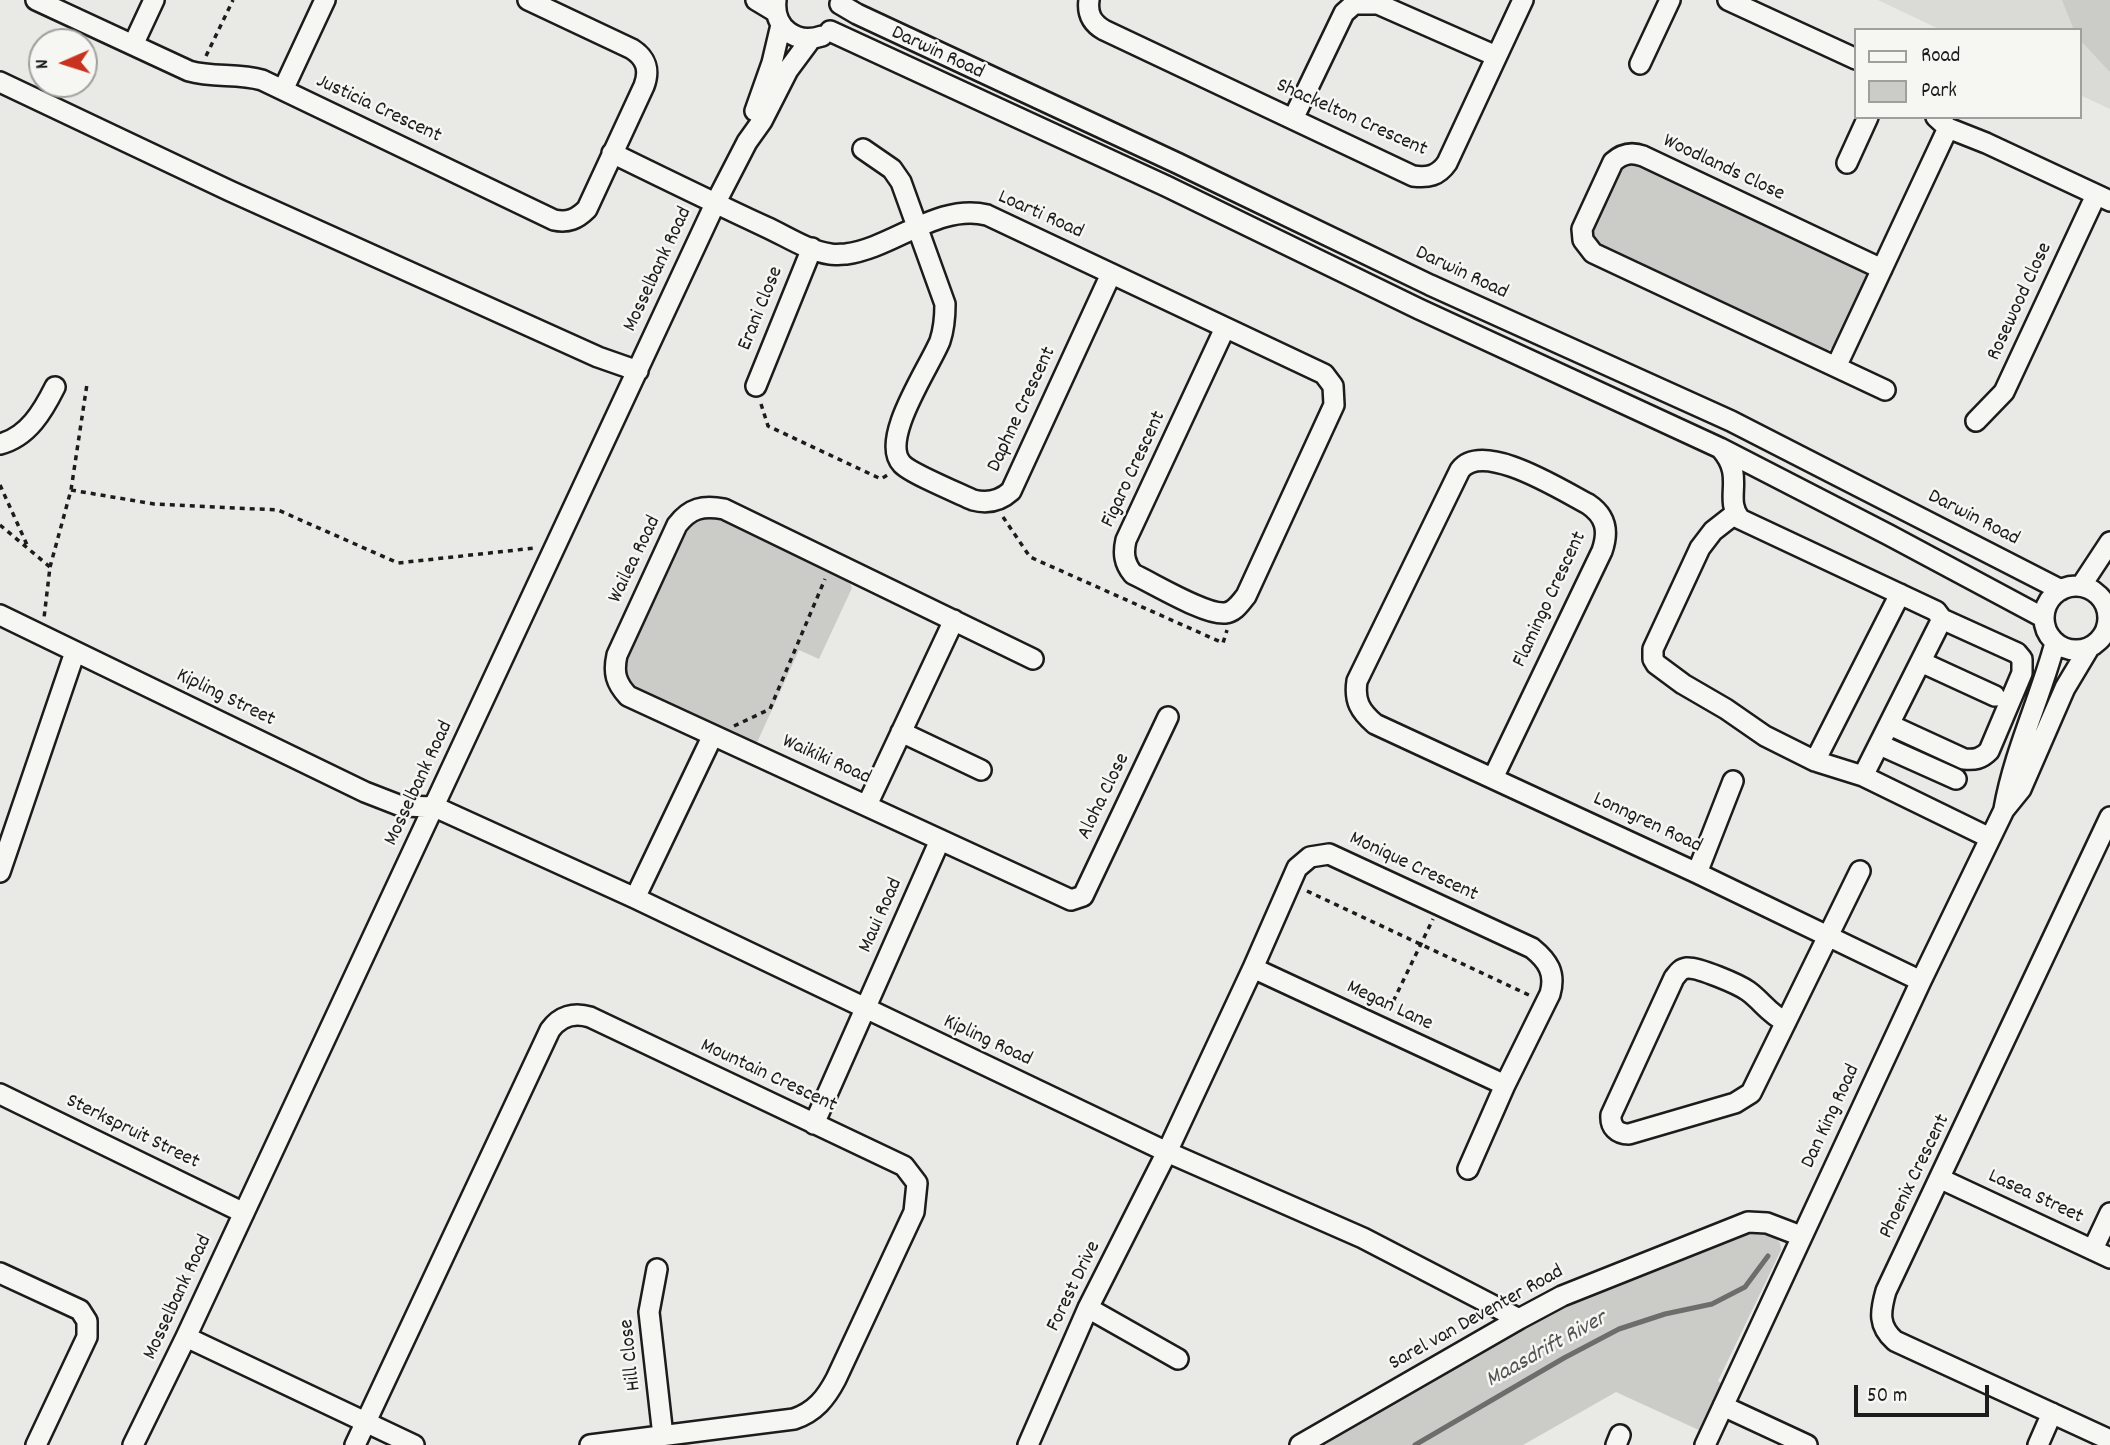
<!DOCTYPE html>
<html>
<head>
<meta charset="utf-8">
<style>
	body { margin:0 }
	#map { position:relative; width:2110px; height:1445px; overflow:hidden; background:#e9e9e5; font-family:Dekko,sans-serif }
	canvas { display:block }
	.legend { position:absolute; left:1854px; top:28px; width:228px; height:91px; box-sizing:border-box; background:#f6f6f2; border:2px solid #9f9f9c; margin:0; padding:9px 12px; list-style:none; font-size:21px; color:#1c1c1c }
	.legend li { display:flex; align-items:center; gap:14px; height:35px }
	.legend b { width:35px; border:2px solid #9f9f9c }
	.north { position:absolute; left:28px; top:28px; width:70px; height:70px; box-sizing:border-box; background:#f6f6f2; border:2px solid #9f9f9c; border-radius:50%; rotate:267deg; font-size:19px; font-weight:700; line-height:28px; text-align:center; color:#1c1c1c }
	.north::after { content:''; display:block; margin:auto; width:24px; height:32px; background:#c8321e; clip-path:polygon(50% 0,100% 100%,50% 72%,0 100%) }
	.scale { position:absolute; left:1854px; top:1385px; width:135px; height:32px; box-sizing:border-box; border:4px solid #1c1c1c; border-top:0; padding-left:9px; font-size:21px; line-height:24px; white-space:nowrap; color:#1c1c1c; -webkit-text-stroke:5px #f6f6f2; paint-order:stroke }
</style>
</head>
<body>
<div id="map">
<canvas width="2110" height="1445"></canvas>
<ul class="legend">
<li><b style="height:9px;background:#f6f6f2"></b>Road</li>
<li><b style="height:19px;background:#cbcbc7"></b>Park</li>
</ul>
<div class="north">N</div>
<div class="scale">50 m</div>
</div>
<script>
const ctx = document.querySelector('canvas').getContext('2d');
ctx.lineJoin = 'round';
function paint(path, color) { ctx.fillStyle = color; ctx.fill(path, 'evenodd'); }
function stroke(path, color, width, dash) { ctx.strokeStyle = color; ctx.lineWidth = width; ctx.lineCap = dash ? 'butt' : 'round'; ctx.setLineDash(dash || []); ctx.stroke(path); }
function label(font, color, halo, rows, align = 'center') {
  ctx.font = font + ' Dekko,sans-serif'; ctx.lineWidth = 5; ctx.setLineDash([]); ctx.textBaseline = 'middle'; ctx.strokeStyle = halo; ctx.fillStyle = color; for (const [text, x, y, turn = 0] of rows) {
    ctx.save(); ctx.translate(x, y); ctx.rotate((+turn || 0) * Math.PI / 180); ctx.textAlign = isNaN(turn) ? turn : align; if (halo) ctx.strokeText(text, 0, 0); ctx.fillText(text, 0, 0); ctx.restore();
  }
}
const built = new Path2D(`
	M1878,0H2110V109L2080,95V30H1941Z`);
const green = new Path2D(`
	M2062,0H2110V72L2080,40V30H2074Z
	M1633,160L1863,268L1867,278L1837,345L1825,352L1595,245L1591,241L1590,225L1619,167Z
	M718,516L848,578L852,588L819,659L799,650L755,747L632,687L625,672L627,660L690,526L702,517Z
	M1757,1232L1773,1235L1780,1243L1781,1250L1718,1381L1723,1384L1701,1431L1616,1392L1523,1445H1323L1547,1315L1745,1233Z`);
const stream = new Path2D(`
	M1415,1445L1564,1358L1619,1329L1665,1314L1712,1304L1745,1287L1768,1256`);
const path = new Path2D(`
	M206,56L233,0
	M761,404L768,426L881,479L889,474
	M0,485L28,547
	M71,490L154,504L278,510L398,563L535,548
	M1003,517L1030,557L1223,643L1227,630
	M0,525L50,567L44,618
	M50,567L71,490L87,384
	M734,726L770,709L825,579
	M1307,891L1531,996
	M1389,1010L1433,919`);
const minor = new Path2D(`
	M36,0L189,71C213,78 238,73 262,80L554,220C568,223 577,219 587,209L644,86C650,70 646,58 632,49L528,0
	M756,0L776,12
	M776,0C773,28 796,45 822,36
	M1089,0C1087,14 1092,23 1104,30L1413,176C1428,178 1438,176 1447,163L1523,0
	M1728,0L1856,59
	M840,4L857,14L1177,163L1430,285L1731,421L2061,590
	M830,31L1166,186L1419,309L1720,448L1889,535L2044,618
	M133,45L154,0
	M1640,64L1670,0
	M0,82L230,191L598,357L638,371
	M283,90L325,0
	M755,111L772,63L781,25
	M1936,117L1948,128L1986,143L2110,201
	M1293,119L1344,13L1354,4H1378L1496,56
	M863,149L892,169L901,182L945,304C945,317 944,329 940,341C929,368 879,440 902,464C910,473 958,493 973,500C988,504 1000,501 1011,491L1111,274
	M612,153C663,178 714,203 766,227C786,236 808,251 830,254C834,255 841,254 846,254C893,248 938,203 987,215L1324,374L1333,386L1334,405L1246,596C1240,603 1235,612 1225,613C1205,615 1153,583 1133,574C1124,563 1123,553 1126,540L1225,328
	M1847,163L1868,117
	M1882,269L1643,156C1632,152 1623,153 1613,162L1582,229L1583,240L1593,253L1885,390
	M1836,367L1948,128
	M756,386L812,248
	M1976,421L2004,392L2096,195
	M0,444C28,437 43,411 55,387
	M1721,449C1746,477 1723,498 1740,519L1936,611L1942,619L1863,776
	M1736,513L1713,531L1700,548L1653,649V659L1656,664L1683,684L1726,709L1765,736L1815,761L1863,776L1990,838
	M2081,586L2110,542
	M2044 618a32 32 0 1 1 64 0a32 32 0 1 1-64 0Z
	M0,615L365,792L401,806L435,807L635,898L1167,1152L1363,1238L1519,1319
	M1033,659L724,509C703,505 690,508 677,525L617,655C613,673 616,683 628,696L1071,900L1083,896L1168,717
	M1921,662L1995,696
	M1890,725L1964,759C1975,760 1981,759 1989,751L2022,673V659L2017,653L1942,619
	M901,732L981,770
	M1880,745L1956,779
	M1815,761L1900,594
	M1493,778L1602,551C1609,531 1606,516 1588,504C1561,490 1483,440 1460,470L1357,681C1354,701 1360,711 1375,724L1697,873L1921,981
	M867,805L954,620
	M2004,809C2014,752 2040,699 2055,643
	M2110,817L1886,1291C1880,1312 1878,1326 1895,1341L2110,1440
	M0,872L75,652
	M1697,873L1733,781
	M635,898L713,735
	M1253,968L1505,1085
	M1786,1022C1769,1014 1762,1001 1748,991C1738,984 1698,967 1687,968C1680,969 1678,973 1674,978L1611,1115C1610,1127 1617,1134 1629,1134L1735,1103L1751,1093L1860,871
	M0,1094L244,1213
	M814,1124L940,840
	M1941,1179L2110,1258
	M2093,1249L2110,1213
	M657,1269L649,1312L663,1436
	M0,1273L80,1310L87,1321V1337L36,1445
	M1088,1308L1178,1359
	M186,1337L414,1445
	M1723,1406L1807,1445
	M133,1445L186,1337L715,204L747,142L762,121L788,70L811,39
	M355,1445L550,1030C560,1016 574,1012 590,1017L904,1166L917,1183L914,1212L836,1379C826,1398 815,1412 794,1419L590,1445
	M1028,1445L1088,1308L1167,1152L1253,968L1297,868L1310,857L1329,854L1532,948C1548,961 1556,973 1550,994L1505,1085L1468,1169
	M1300,1445L1519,1319L1562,1296L1748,1222L1767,1223L1801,1236
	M1616,1445L1620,1435
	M1705,1445L1921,981L2004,810L2021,789L2065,688L2089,648
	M2038,1445L2052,1413`);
const streetNames = [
	["Darwin Road",937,54,25],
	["Justicia Crescent",378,110,25],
	["Shackelton Crescent",1351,119,24],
	["Woodlands Close",1723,169,25],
	["Loarti Road",1040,216,24],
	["Mosselbank Road",659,270,-65],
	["Darwin Road",1461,274,25],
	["Rosewood Close",2021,302,-65],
	["Erani Close",762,309,-68],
	["Daphne Crescent",1023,410,-65],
	["Figaro Crescent",1135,470,-65],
	["Darwin Road",1973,519,27],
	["Wailea Road",636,560,-64],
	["Flamingo Crescent",1551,600,-65],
	["Kipling Street",225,699,26],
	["Waikiki Road",826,761,24],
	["Mosselbank Road",420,784,-65],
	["Aloha Close",1105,797,-64],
	["Lonngren Road",1647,824,25],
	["Monique Crescent",1413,868,25],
	["Maui Road",882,916,-66],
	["Megan Lane",1389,1007,25],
	["Kipling Road",987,1042,25],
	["Mountain Crescent",768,1077,25],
	["Dan King Road",1832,1117,-65],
	["Sterkspruit Street",132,1133,26],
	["Phoenix Crescent",1916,1177,-64],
	["Lasea Street",2035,1198,25],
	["Forest Drive",1075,1287,-64],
	["Mosselbank Road",179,1298,-65],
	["Sarel van Deventer Road",1477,1319,-29],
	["Hill Close",632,1355,-96]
];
const waterNames = [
	["Maasdrift River",1547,1351,-29]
];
paint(built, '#dadad6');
paint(green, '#cbcbc7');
stroke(stream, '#6d6d6c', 5);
stroke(minor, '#1c1c1c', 24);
stroke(path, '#1c1c1c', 3.5, [5, 5]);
stroke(minor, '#f6f6f2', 19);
label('21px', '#1c1c1c', '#f6f6f2', streetNames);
label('italic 23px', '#525251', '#f6f6f2', waterNames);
</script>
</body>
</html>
